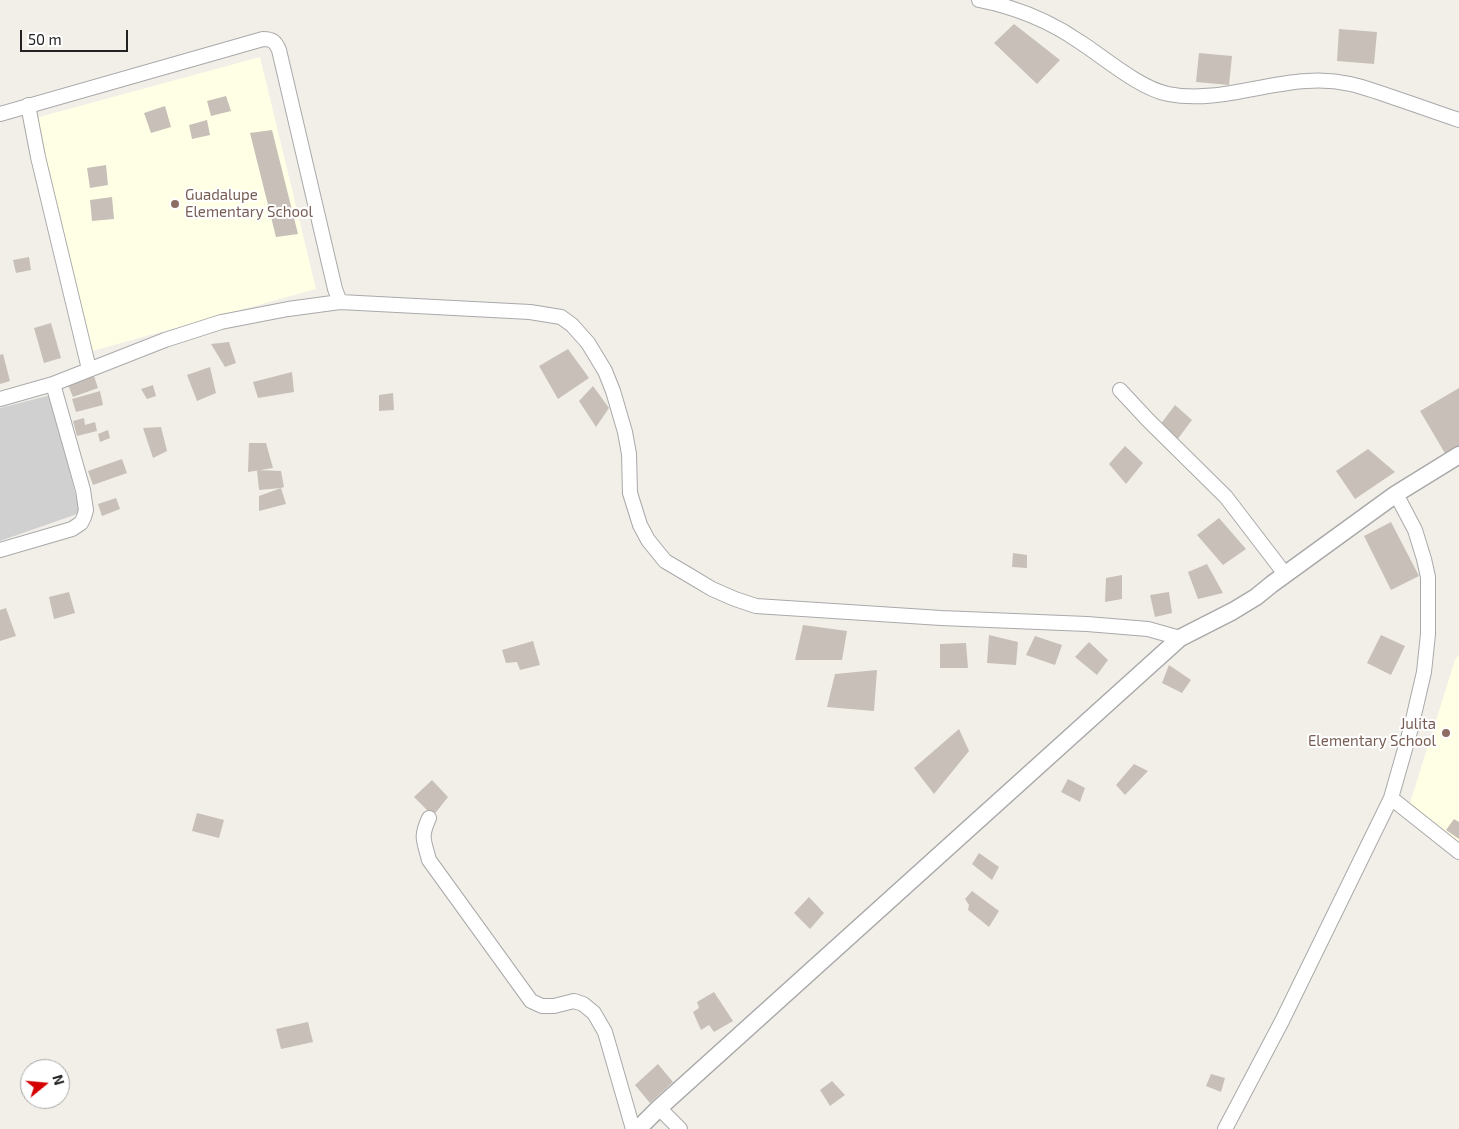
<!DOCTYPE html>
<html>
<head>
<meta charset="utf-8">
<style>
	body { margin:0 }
	#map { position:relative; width:1459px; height:1129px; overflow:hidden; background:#f2efe9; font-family:"Exo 2",sans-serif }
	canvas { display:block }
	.north { position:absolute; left:20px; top:1059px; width:50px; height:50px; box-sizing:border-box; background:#fff; border:1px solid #a7a7a7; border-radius:50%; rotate:73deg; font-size:14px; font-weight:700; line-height:20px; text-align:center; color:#222 }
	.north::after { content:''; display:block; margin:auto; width:18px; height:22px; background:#d40000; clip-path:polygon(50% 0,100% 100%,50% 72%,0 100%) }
	.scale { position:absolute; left:20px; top:30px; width:108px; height:22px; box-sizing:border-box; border:2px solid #222; border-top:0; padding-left:6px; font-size:15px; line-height:18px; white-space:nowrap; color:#222; -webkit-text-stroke:4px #fff; paint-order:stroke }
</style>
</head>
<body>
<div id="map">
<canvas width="1459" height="1129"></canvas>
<div class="north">N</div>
<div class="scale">50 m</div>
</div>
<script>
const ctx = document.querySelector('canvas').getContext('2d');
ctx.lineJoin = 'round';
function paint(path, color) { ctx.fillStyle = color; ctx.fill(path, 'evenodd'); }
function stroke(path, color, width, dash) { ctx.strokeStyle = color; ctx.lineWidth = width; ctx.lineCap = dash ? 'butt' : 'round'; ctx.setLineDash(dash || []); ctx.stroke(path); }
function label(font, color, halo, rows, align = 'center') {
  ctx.font = font + ' "Exo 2",sans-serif'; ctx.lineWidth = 4; ctx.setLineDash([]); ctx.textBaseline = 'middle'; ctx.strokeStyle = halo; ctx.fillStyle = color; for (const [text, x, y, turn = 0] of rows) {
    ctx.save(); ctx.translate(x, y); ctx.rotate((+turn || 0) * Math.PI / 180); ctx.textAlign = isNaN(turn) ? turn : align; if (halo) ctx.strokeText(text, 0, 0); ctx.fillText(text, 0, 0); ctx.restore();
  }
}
const education = new Path2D(`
	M260,57L316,289L92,351L32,119Z
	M1459,654V843L1409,806L1455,660Z`);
const religious = new Path2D(`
	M51,395L80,513L0,541V408Z`);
const building = new Path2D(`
	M1014,24L1060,60L1037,84L994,43Z
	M1339,29L1377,32L1374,64L1337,61Z
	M1199,53L1232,56L1229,85L1196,82Z
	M226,96L231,111L211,116L207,101Z
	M165,106L171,127L151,133L144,113Z
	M207,120L210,135L192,139L189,125Z
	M272,130L298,234L276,237L250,133Z
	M106,165L108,185L90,188L87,168Z
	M112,197L114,219L92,221L90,200Z
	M29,257L31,270L16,273L13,260Z
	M51,323L61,358L44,363L34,328Z
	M229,342L236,363L225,367L211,344Z
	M568,349L589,378L558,399L539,366Z
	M3,354L10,381L0,384V355Z
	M210,367L216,393L197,401L187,375Z
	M292,372L294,392L258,398L253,382Z
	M94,376L98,388L73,397L68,385Z
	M153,385L156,396L147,399L141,389Z
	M593,386L609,408L596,427L579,401Z
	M1459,388V447L1446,455L1420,411Z
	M100,391L103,405L76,412L72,399Z
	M393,393L394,410L379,411V395Z
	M1175,405L1192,420L1177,440L1160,425Z
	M84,418L85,425L95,422L97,431L77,436L73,421Z
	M161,427L167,451L153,458L143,428Z
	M108,430L110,438L100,442L98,434Z
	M249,443H266L273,468L248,472Z
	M1125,446L1143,463L1126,484L1109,464Z
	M1368,449L1395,472L1355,499L1336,471Z
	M122,459L127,473L93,485L88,471Z
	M257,470L281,471L284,487L281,488L286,504L259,511V496L281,488L259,490Z
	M116,498L120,509L102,516L98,504Z
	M1219,518L1246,549L1223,565L1197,535Z
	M1391,522L1419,576L1391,590L1364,536Z
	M1013,553L1027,555V568L1012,567Z
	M1207,564L1223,593L1198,599L1188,572Z
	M1122,575V599L1105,602L1106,578Z
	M69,592L75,613L54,619L49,597Z
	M1169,592L1172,613L1155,617L1150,595Z
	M6,608L16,636L0,641V610Z
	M803,625L847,631L842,660H795Z
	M989,635L1018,642L1016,665L987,663Z
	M1381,635L1405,646L1391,675L1367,663Z
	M1035,636L1062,645L1055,665L1026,655Z
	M533,641L540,665L520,670L517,662L506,663L502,650Z
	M1089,642L1108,660L1097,675L1075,657Z
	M966,643L968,668H940V644Z
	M1169,665L1191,680L1182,693L1162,683Z
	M877,670L874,711L827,707L835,674Z
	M959,729L969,751L934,794L914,768Z
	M1134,764L1148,771L1125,795L1116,785Z
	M1068,779L1085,788L1080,802L1061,792Z
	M432,780L448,797L433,816L414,797Z
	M197,813L224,820L219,838L192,831Z
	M1454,819L1459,822V839L1446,830Z
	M979,853L999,867L992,880L972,864Z
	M972,891L999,911L989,927L968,910L969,905L965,899Z
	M809,897L824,913L810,929L794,913Z
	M714,992L733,1021L714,1032L709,1025L701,1030L693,1012L699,1008L697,1002Z
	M308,1022L313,1042L281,1049L276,1029Z
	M658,1064L673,1082L650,1103L635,1085Z
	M1211,1074L1225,1078L1221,1092L1206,1086Z
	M832,1081L845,1095L830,1106L820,1090Z`);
const minor = new Path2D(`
	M979,0C1015,7 1051,22 1080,42C1105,58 1139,88 1168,94C1215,103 1259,84 1306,81C1340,78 1364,87 1395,98C1416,105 1438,113 1459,120
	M28,105L38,157L89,369
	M0,114L263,39C272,39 275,41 279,50L335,289L340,302
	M1120,390L1148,420L1226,497L1285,574
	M0,399L53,384L165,340L221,322L288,309L340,302L530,312L561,317L572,325L588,343L605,371L613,391L625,432L629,454L630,493L640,525L648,540L665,561L692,577L712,589L735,599L756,606L941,618L1087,624L1148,629L1180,638
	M0,550L72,529L81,523L84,517L86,510L83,490L53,384
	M1391,798L1459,852
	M429,818C420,838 424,840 429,860L531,1001L542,1006H554L574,1001L583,1004L594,1013L605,1032L633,1129
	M659,1108L680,1129
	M1225,1129L1282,1021L1391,798L1411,728L1424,672L1428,634V577L1424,559L1415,530L1396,494`);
const tertiary = new Path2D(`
	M638,1129L659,1108L1180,638L1233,611L1256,597L1272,584L1396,494L1459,455`);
const markers = [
	[175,204,5,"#8d6e63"],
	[1446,733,5,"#8d6e63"]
];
const educationNames = [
	["Guadalupe",185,195],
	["Elementary School",185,212],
	["Julita",1436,724,"right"],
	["Elementary School",1436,741,"right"]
];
paint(education, '#ffffe5');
paint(religious, '#d0d0d0');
paint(building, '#c7bfb8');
stroke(minor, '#a9a9a9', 16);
stroke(tertiary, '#a9a9a9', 19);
stroke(minor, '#fff', 14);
stroke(tertiary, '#fff', 16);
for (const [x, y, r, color] of markers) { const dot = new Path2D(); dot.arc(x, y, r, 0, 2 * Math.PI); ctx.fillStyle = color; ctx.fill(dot); stroke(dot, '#fff', 2); }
label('15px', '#785e54', '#fff', educationNames, 'left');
</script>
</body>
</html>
